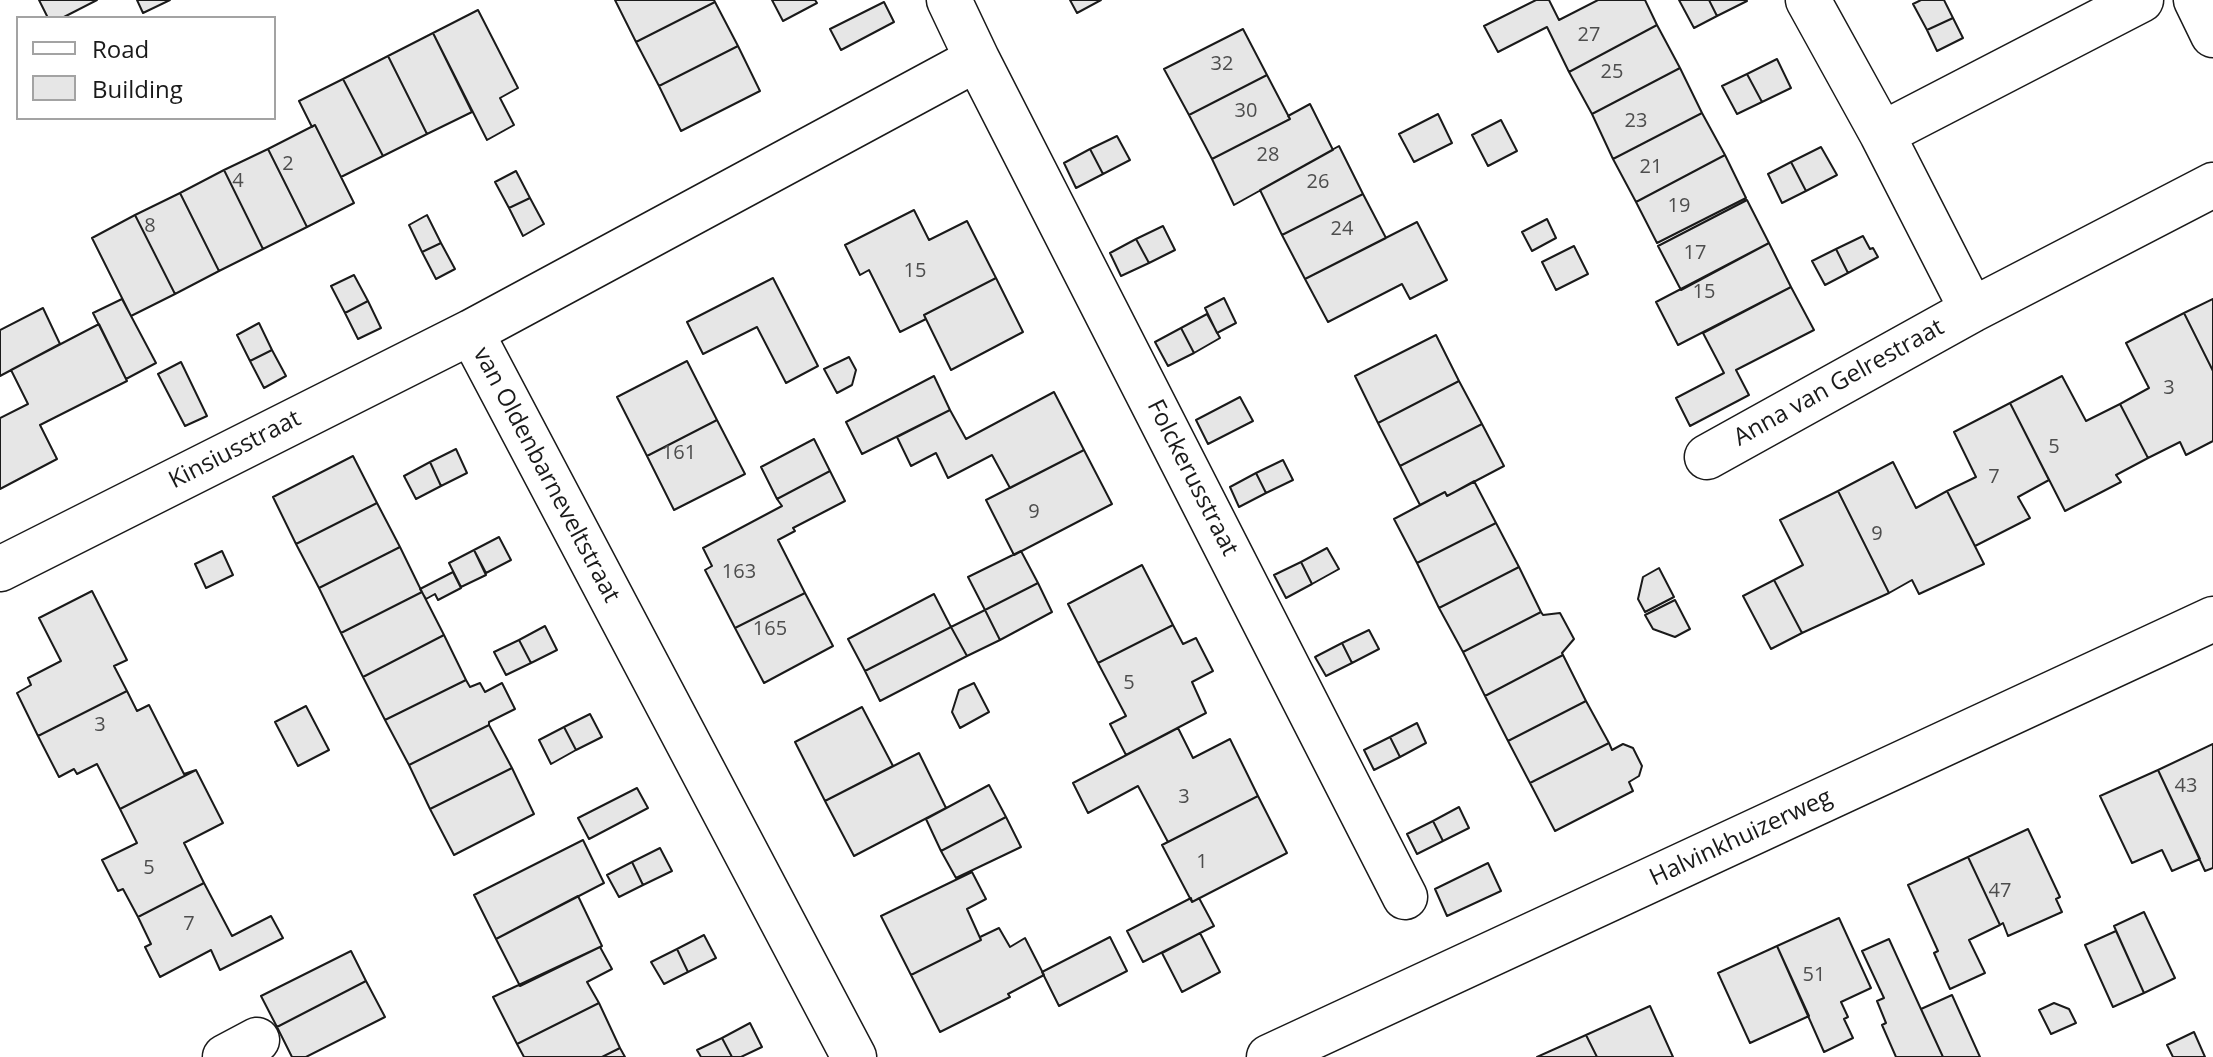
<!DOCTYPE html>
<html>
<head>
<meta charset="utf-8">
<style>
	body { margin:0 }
	#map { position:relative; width:2213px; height:1057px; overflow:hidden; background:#fff; font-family:"Open Sans",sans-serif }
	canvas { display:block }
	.legend { position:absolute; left:16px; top:16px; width:260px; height:104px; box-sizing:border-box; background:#fff; border:2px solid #a3a3a3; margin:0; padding:10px 14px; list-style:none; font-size:24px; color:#1a1a1a }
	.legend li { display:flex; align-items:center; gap:16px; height:40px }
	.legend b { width:40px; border:2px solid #a3a3a3 }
</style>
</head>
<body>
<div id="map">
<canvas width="2213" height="1057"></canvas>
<ul class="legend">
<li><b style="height:10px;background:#fff"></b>Road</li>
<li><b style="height:22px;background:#e6e6e6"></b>Building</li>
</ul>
</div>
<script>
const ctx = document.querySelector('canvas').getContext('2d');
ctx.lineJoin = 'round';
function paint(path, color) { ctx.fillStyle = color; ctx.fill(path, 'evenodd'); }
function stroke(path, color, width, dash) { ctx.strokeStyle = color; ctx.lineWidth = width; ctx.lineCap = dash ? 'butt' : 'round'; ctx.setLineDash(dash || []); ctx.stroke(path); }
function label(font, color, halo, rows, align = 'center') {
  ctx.font = font + ' "Open Sans",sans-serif'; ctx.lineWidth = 6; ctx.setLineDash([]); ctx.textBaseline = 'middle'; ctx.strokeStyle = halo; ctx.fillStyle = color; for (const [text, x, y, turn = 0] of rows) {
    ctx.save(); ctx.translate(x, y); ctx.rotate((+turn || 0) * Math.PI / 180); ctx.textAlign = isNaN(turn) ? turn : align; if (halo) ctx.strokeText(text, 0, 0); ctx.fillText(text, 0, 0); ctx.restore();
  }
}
const building = new Path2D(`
	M39,0H97L62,18H48Z
	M137,0H170L143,13Z
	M615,0H714L715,2L636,42Z
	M772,0H815L817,3L783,21Z
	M1070,0H1101L1077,13Z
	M1536,0H1549L1559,20L1598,0H1645L1657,25L1569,72L1547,27L1498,52L1484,26Z
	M1679,0H1709L1717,16L1694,28Z
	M1709,0H1746L1747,1L1717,16Z
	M1921,0H1944L1953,18L1927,30L1913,4Z
	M715,2L738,46L659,86L636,42Z
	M884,2L894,22L841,50L830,29Z
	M478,10L518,88L500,98L514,125L487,140L433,33Z
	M1953,18L1963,38L1937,51L1927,30Z
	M1657,25L1680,68L1592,114L1569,72Z
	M1243,29L1267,75L1189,115L1164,69Z
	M433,33L472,112L427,134L388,56Z
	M738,46L760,91L681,131L659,86Z
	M388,56L427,134L383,156L343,79Z
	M1777,59L1791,88L1762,102L1747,74Z
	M1680,68L1702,113L1613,159L1592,114Z
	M1747,74L1762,102L1737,114L1722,86Z
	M1267,75L1290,119L1212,159L1189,115Z
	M343,79L383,156L341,177L315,125L312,127L299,101Z
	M1310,104L1333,150L1234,205L1212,159L1290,119L1288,116Z
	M1702,113L1725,155L1636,202L1613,159Z
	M1438,114L1452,143L1414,162L1399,134Z
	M1501,120L1517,151L1488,166L1472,135Z
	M315,125L354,203L307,227L268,149Z
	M1117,136L1130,160L1103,174L1090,149Z
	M1339,146L1363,194L1282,235L1260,190Z
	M1821,147L1837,175L1806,191L1791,162Z
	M268,149L307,227L263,249L224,170Z
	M1090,149L1103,174L1076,188L1064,163Z
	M1725,155L1746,198L1657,243L1636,202Z
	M1791,162L1806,191L1782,203L1768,174Z
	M224,170L263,249L219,271L180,193Z
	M516,171L530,198L509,208L495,182Z
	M180,193L219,271L175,294L135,215Z
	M1363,194L1386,238L1305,279L1282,235Z
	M530,198L544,224L523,236L509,208Z
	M1747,200L1769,243L1681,290L1658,246Z
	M914,210L929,240L967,221L996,278L924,315L926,319L900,332L869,270L860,275L845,245Z
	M135,215L175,294L131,316L92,238Z
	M427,215L441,243L422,252L409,225Z
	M1547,219L1556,238L1532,251L1522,232Z
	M1417,222L1447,280L1410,299L1402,284L1328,322L1305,279Z
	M1163,226L1175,250L1149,263L1136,239Z
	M1863,236L1870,249L1873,248L1878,257L1848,273L1836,249Z
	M1136,239L1149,263L1121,276L1110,253Z
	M441,243L455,269L436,279L422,252Z
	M1769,243L1791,287L1678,345L1656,302Z
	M1574,246L1588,274L1556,290L1542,262Z
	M1836,249L1848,273L1825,285L1812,261Z
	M354,275L368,301L345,313L331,286Z
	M773,278L818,366L786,383L757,327L703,354L687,322Z
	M996,278L1023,332L951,370L924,315Z
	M1791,287L1814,330L1736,370L1749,395L1690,426L1676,398L1724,373L1703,333Z
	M1224,298L1236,323L1217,333L1205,308Z
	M122,299L156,363L126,379L93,313Z
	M2213,299V371L2184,313Z
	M368,301L381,328L358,339L345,313Z
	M43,308L60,344L0,376V330Z
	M2184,313L2213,371V441L2186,455L2180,442L2148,458L2120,404L2149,388L2126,343Z
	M1207,314L1220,338L1194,353L1181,328Z
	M259,323L272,350L250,361L237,335Z
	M99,324L127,381L40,425L57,459L0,489V418L28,404L11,370Z
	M1181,328L1194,353L1168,366L1155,342Z
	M1436,335L1459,381L1378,423L1355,376Z
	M272,350L286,376L264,388L250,361Z
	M849,357L856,370L852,385L837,393L824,369Z
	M687,361L717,420L647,456L617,397Z
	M181,362L207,416L185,426L158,374Z
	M934,376L950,410L862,454L846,422Z
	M2062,376L2086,421L2120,404L2148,458L2116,475L2121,482L2065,511L2010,403Z
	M1459,381L1482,424L1400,466L1378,423Z
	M1054,392L1084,450L1010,488L992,455L948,478L936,453L911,466L897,437L950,410L966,439Z
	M1240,397L1253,421L1208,444L1196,420Z
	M2010,403L2049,480L2018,497L2030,518L1975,546L1947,491L1976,477L1954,432Z
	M717,420L745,474L674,510L647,456Z
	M1482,424L1504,466L1447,496L1445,492L1420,505L1400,466Z
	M814,439L830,471L777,499L761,467Z
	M456,449L467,473L441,486L430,462Z
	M1084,450L1112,504L1014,555L986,500Z
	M353,456L377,503L296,544L273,497Z
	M1283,460L1293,480L1266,493L1256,473Z
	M430,462L441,486L416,499L404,476Z
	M1893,462L1916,508L1947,491L1984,564L1919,594L1912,580L1889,593L1838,491Z
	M830,471L845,501L793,528L795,531L778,540L805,593L735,628L705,570L712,566L703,548L782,506L777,499Z
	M1256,473L1266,493L1239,507L1230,487Z
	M1474,481L1496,523L1417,563L1394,519L1445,492L1447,496Z
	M1838,491L1889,593L1802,633L1774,580L1803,565L1780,520Z
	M377,503L400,547L319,588L296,544Z
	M1496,523L1519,567L1439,608L1417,563Z
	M499,537L511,560L486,573L474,550Z
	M400,547L422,592L341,633L319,588Z
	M1327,548L1339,569L1312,584L1301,562Z
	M474,550L486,575L461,587L449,563Z
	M222,551L233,575L206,588L195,564Z
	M1021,551L1038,583L985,610L968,577Z
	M1301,562L1312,584L1286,598L1274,575Z
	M1142,565L1173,625L1098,663L1068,604Z
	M1519,567L1541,612L1463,652L1439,608Z
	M1659,568L1674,597L1645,612L1638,599L1643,577Z
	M453,572L461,588L438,600L435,594L426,599L420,589Z
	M1774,580L1802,633L1771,649L1743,596Z
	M1038,583L1052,612L1000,640L985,610Z
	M92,591L127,660L114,666L127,691L38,736L17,693L31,685L28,678L61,661L39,618Z
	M422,592L444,635L363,677L341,633Z
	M805,593L833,646L764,683L735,628Z
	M934,594L951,627L865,671L848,639Z
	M1675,600L1690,629L1675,637L1653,629L1645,615Z
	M985,610L1000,640L967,656L951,627Z
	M1541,612L1543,615L1560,613L1574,639L1562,653L1563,655L1485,696L1463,652Z
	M1173,625L1183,644L1196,638L1213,671L1192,682L1206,713L1126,755L1110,724L1126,716L1098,663Z
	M545,626L557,650L531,663L519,640Z
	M951,627L967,656L880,701L865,671Z
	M1369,630L1379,649L1352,663L1342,643Z
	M444,635L466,680L385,720L363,677Z
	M519,640L531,663L506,675L494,652Z
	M1342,643L1352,663L1326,676L1315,657Z
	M1563,655L1586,701L1508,741L1485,696Z
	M466,680L470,687L480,683L485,692L502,683L515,709L489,722V725L409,765L385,720Z
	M974,683L989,712L960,728L952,712L959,690Z
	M127,691L137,711L149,705L184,774L196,770L120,809L97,764L77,774L74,769L59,777L38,736Z
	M1586,701L1609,743L1530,783L1508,741Z
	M306,706L329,750L298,766L275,722Z
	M862,707L893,766L825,801L795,742Z
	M590,714L602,737L576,750L564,727Z
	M1417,723L1426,743L1400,757L1390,737Z
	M489,725L512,768L430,809L409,765Z
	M564,727L576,750L551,764L539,740Z
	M1178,728L1193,758L1230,739L1258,796L1168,842L1138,786L1088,813L1073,783Z
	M1390,737L1400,757L1374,770L1364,750Z
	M1609,743L1612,750L1623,744L1633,748L1642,766L1639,776L1629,782L1633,791L1555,831L1530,783Z
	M2213,744V868L2205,871L2158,770Z
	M919,753L946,808L854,856L825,801Z
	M512,768L534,814L454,855L430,809Z
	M196,770L223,823L184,843L204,883L138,917L123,889L118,891L102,860L137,843L120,809Z
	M2158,770L2200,859L2172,871L2162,850L2132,863L2100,796Z
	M989,785L1006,817L941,851L926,819Z
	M637,788L648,808L589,839L578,818Z
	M1258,796L1287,853L1192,902L1162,845Z
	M1459,807L1469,828L1443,841L1433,821Z
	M1006,817L1021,847L956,878L941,851Z
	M1433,821L1443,841L1417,854L1407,834Z
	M2028,829L2060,897L2056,899L2062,912L2008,936L2003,923L2000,925L1968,857Z
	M583,840L604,883L496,939L474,895Z
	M660,848L672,871L643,885L632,862Z
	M1968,857L2000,925L1969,940L1985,973L1950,989L1934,953L1938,951L1908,885Z
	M632,862L643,885L619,897L607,875Z
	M1488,863L1501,891L1447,916L1435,889Z
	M972,872L986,899L967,909L981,940L911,975L881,916Z
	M204,883L232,936L271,916L283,938L220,970L211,950L160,977L145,947L151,944L138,917Z
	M578,896L602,946L520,986L496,939Z
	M1191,898L1192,902L1199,898L1214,926L1143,962L1127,931Z
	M2144,912L2175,978L2144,993L2114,926Z
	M1839,918L1871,988L1841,1002L1848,1017L1844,1019L1853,1038L1824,1052L1777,946Z
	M999,928L1010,947L1025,938L1044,975L1008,994L1010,997L940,1032L911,975L981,940L980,937Z
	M2116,931L2144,993L2113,1007L2085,945Z
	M1200,933L1220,972L1182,992L1162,953Z
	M704,935L716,958L688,972L677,949Z
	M1110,937L1127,971L1059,1006L1042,972Z
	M1889,939L1920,1007L1943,1057H1896L1882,1025L1886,1023L1877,1001L1884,998L1862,951Z
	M1777,946L1809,1016L1750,1043L1718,973Z
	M600,947L612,969L587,982L599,1003L517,1044L493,997Z
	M677,949L688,972L664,984L651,962Z
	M351,951L366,981L277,1027L261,996Z
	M366,981L385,1017L306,1057H292L277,1027Z
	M1952,995L1980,1057H1943L1921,1009Z
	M599,1003L620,1048L602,1057H524L517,1044Z
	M2054,1003L2069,1009L2076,1023L2051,1034L2039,1010Z
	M1650,1006L1673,1057H1597L1586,1035Z
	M750,1023L762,1047L741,1057H732L722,1038Z
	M2194,1032L2205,1057H2173L2167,1045Z
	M1586,1035L1597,1057H1537Z
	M722,1038L732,1057H701L697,1050Z
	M620,1048L625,1057H602Z`);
const minor = new Path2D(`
	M1808,0L1882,134L1972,310
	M2196,0L2213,35
	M977,59L1405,897
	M1882,134L2141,0
	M1707,457L1972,310L2213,185
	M0,569L471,332
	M225,1057L257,1040
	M854,1057L471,332L977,59L949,0
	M1269,1057L2213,619`);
const numberNames = [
	["27",1589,35],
	["32",1222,64],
	["25",1612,72],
	["30",1246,111],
	["23",1636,121],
	["28",1268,155],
	["2",288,164],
	["21",1651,167],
	["4",238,181],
	["26",1318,182],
	["19",1679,206],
	["8",150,226],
	["24",1342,229],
	["17",1695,253],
	["15",915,271],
	["15",1704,292],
	["3",2169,388],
	["5",2054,447],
	["161",679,453],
	["7",1994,477],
	["9",1034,512],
	["9",1877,534],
	["163",739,572],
	["165",770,629],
	["5",1129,683],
	["3",100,725],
	["43",2186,786],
	["3",1184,797],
	["1",1202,862],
	["5",149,868],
	["47",2000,891],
	["7",189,924],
	["51",1814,975]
];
const streetNames = [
	["Anna van Gelrestraat",1839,383,-29],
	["Kinsiusstraat",235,450,-27],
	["van Oldenbarneveltstraat",546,475,62],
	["Folckerusstraat",1192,478,63],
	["Halvinkhuizerweg",1741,838,-25]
];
paint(building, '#e6e6e6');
stroke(building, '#1a1a1a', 2);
stroke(minor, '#1a1a1a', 47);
stroke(minor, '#fff', 44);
label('20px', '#4d4d4d', null, numberNames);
label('24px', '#1a1a1a', '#fff', streetNames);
</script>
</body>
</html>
